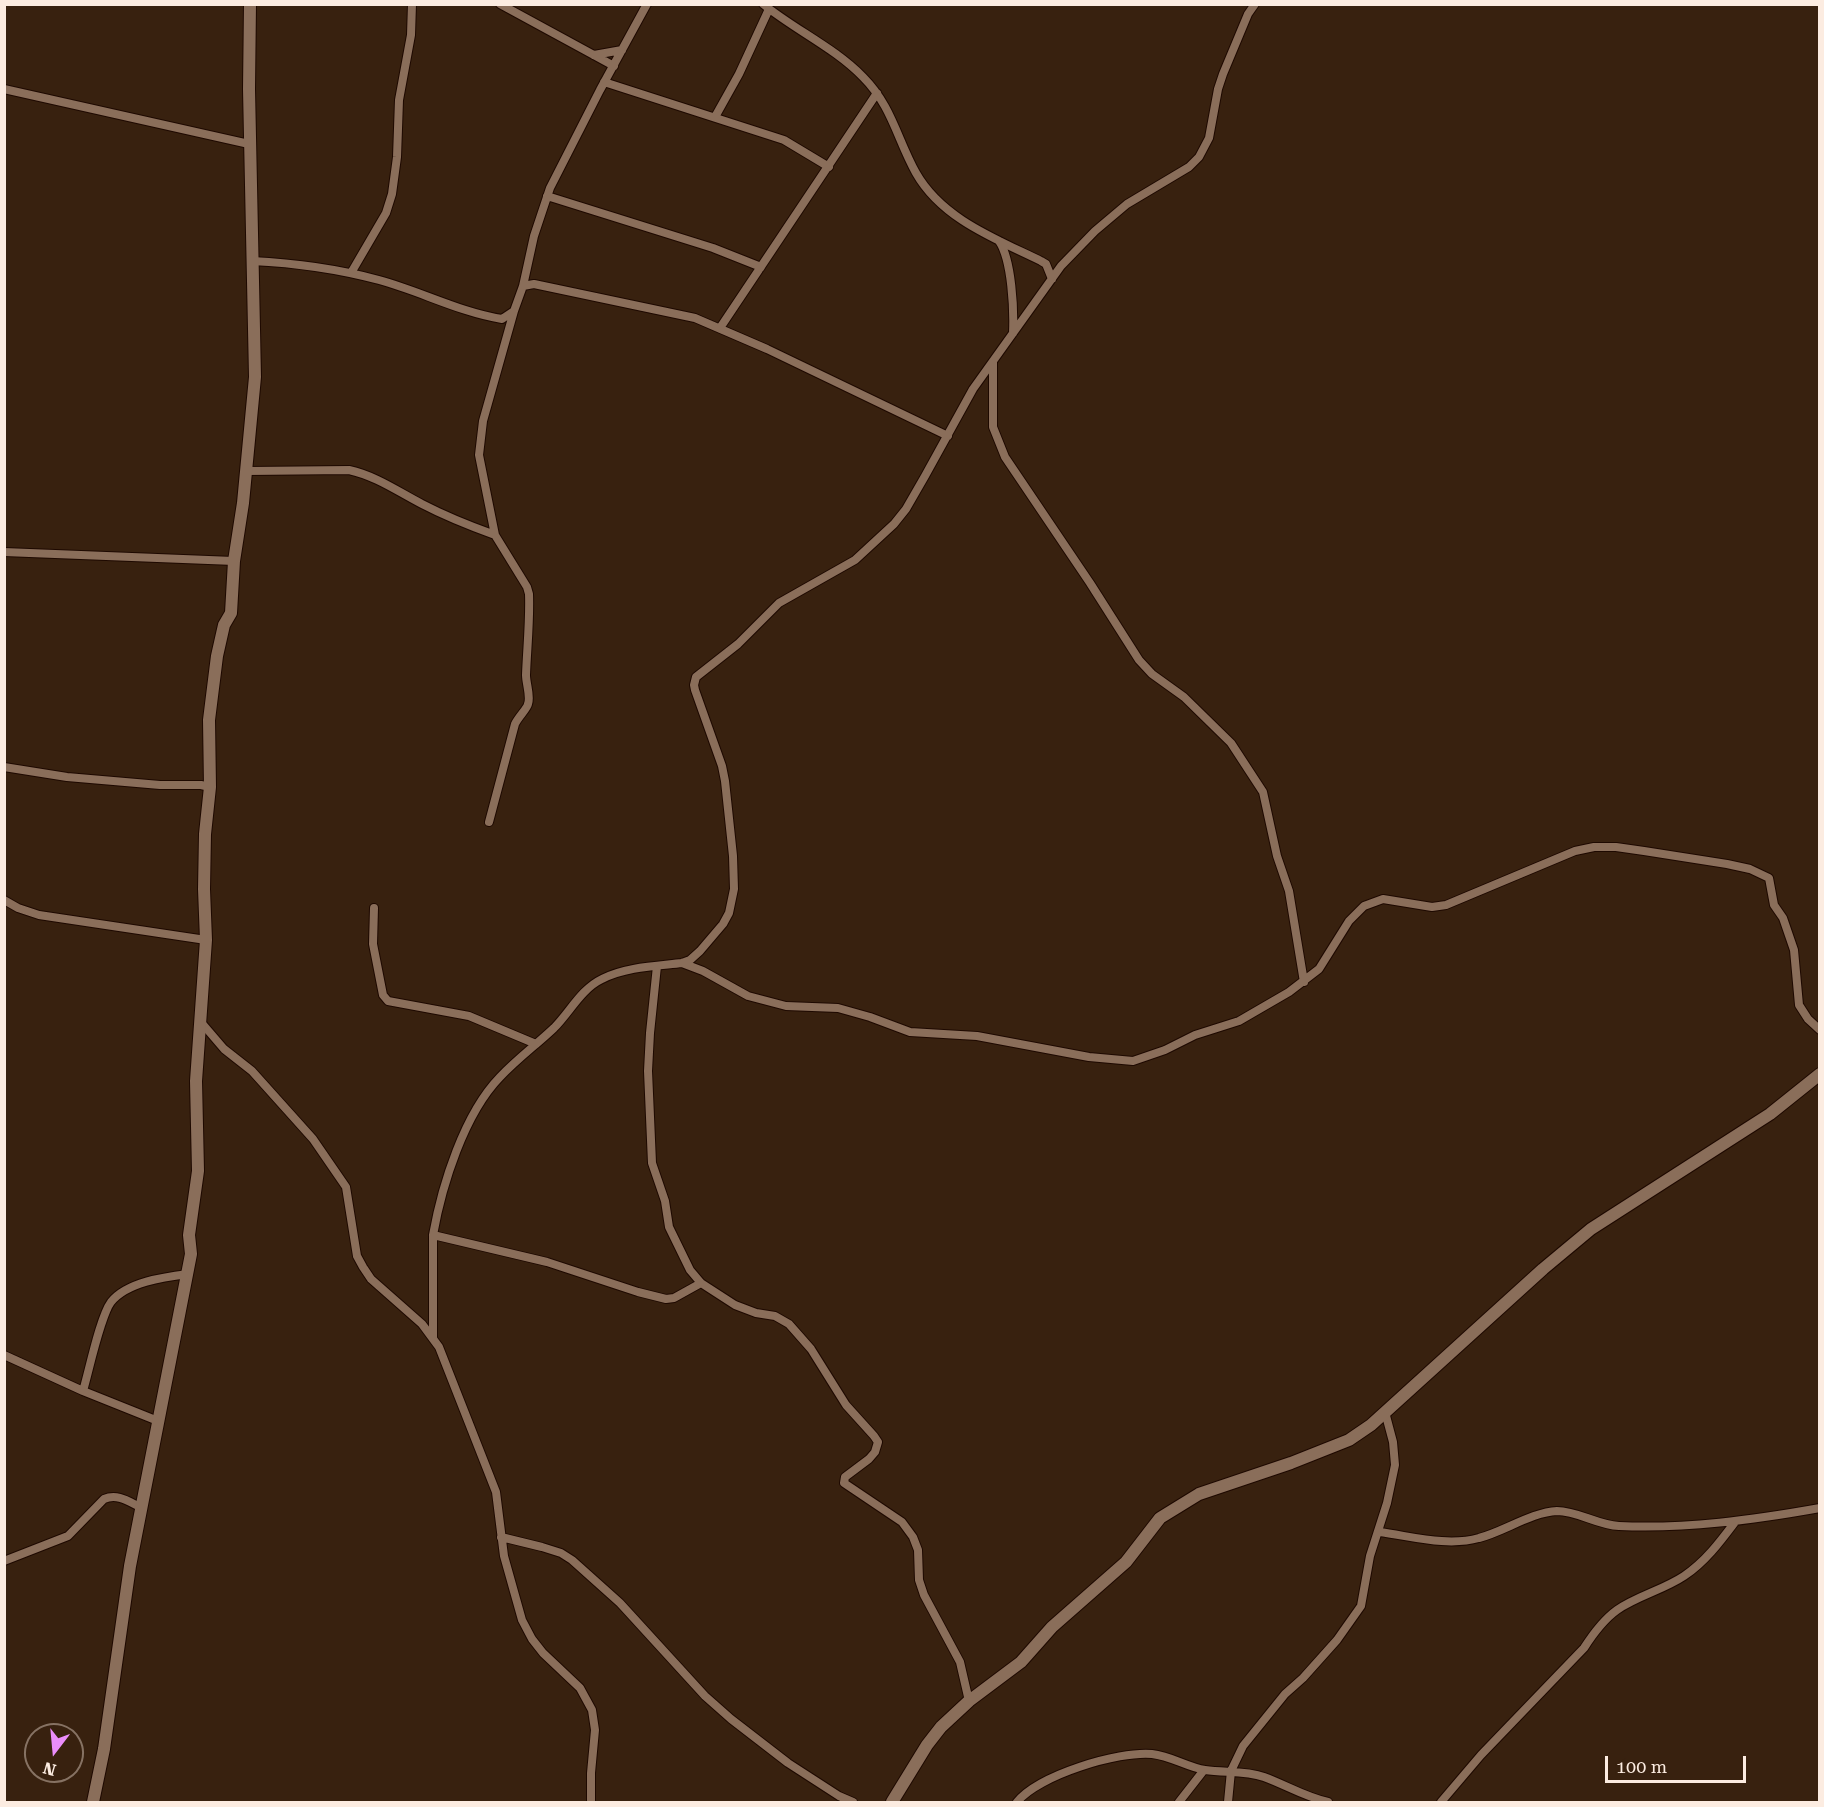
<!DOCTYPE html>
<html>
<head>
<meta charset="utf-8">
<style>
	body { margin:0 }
	#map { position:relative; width:1824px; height:1807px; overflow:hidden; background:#38210f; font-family:"Roboto Serif",serif }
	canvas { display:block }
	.frame { position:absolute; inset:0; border:6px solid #fcece1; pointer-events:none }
	.north { position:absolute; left:24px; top:1723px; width:60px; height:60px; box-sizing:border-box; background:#38210f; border:2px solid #867263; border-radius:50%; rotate:196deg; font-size:16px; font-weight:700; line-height:24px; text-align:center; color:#fcece1 }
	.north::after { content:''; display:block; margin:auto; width:21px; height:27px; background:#eb8dfb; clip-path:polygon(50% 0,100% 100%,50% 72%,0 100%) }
	.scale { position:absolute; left:1605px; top:1756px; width:141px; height:27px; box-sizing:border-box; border:3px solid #fcece1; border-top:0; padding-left:8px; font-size:18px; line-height:21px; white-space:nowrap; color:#fcece1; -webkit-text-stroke:4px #38210f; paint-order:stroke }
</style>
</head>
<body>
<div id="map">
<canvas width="1824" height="1807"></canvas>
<div class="frame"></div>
<div class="north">N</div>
<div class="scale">100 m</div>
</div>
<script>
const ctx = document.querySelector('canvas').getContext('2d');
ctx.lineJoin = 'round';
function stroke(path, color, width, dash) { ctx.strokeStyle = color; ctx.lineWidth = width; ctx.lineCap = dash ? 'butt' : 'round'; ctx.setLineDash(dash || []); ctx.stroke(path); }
const street = new Path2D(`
	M500,4L614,66
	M763,4C795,30 835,48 863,77C892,106 897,139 916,173C942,219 996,239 1041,261L1046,264L1052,279
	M594,55L622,50
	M604,82L784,140L829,167
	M4,89L249,144
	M715,117L739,74L769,9
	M547,196L713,248L761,267
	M999,241C1012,260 1014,310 1013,333
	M252,261C295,263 338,269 379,280C420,291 459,312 502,319L514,311L523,286L534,284L695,318L767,349L948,436
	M351,273L386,213L392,194L397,157L399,100L411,35L412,4
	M523,286L534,236L550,188L600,90L647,4
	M720,328L877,93
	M993,362V427L1005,457L1090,583L1139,660L1152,674L1184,697L1231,743L1263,792L1277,856L1289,891L1304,982
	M247,471L349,470C376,476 397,491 422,504C445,516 470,526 495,535
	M4,552L234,561
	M4,767L67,777L160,785H201L210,787
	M489,822L515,724C519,716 527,709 528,704C531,696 526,684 526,675C527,648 530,621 529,594L527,587L495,535L479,455L483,421L514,311
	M4,900L18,908L39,915L206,940
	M374,908L373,944L383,995L388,1001L469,1016L536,1044
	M682,963L703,971L748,996L786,1006L838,1008L870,1017L910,1032L977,1036L1089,1057L1133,1061L1165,1050L1195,1035L1239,1021L1289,992L1319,969L1349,921L1364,906L1383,899L1432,907L1446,905L1575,851L1594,847H1616L1644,851L1727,864L1750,869L1769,878L1774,905L1783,918L1794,950L1799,1005L1808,1019L1820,1030
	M657,966L650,1033L648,1071L652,1163L665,1201L669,1227L690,1270L701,1283L735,1305L756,1313L775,1316L789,1324L811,1349L846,1405L874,1436L878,1442L875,1452L869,1459L845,1477L844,1483L902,1522L913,1537L918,1550L919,1580L924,1595L960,1662L969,1701
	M200,1021L224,1049L252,1071L313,1139L346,1187L357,1256L363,1267L371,1279L422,1324L439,1347L496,1492L504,1556L522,1620L532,1639L543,1653L580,1688L592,1710L595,1730L591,1773V1802
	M433,1235L547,1262L638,1292L666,1299L674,1298L701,1283
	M433,1338V1235C442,1185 464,1114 500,1077C517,1059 536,1045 554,1028C570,1012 581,989 602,979C625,967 656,966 682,963L690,960L700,951L723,924L729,913L734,889L733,856L725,781L722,766L695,690L694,685L696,677L738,644L779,603L855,560L894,524L906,509L925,476L973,389L1061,266L1095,231L1127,204L1189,167L1199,157L1209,138L1218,89L1223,74L1248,14L1255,4
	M4,1355L83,1391L158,1421
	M83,1391C89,1371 100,1317 111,1302C127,1282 164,1277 188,1274
	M1379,1532C1411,1536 1447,1547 1479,1538C1503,1532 1532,1512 1557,1511C1578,1511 1597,1525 1619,1526C1686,1529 1753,1520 1820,1508
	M501,1537L542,1547L561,1553L572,1560L620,1603L705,1696L731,1719L788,1763L839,1796L853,1802
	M4,1561L68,1536L104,1499C118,1493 129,1502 142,1508
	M1017,1802C1039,1775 1118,1751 1152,1754C1171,1756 1187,1767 1205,1770C1225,1773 1245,1770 1264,1777C1286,1785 1305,1797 1328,1802
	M1179,1802L1204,1770
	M1228,1802L1231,1771L1243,1746L1285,1694L1303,1678L1337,1640L1361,1606L1370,1556L1387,1503L1395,1465L1393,1442L1385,1412
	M1441,1802L1481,1755L1584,1648C1593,1634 1603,1620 1617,1610C1637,1596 1663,1590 1684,1576C1705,1562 1720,1542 1735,1522`);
const secondary = new Path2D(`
	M93,1802L104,1749L130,1566L191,1254L189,1235L198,1171L196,1081L206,940L204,889L205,834L210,787L209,720L217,656L224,625L231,613L234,561L243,503L255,377L249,89L250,4
	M892,1802L927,1745L941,1727L969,1701L1021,1662L1052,1627L1126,1562L1160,1518L1199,1494L1291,1463L1349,1440L1371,1425L1543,1269L1591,1229L1770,1114L1820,1074`);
stroke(street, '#1e0900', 10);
stroke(secondary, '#1e0900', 14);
stroke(street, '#8a6e5a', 8);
stroke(secondary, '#8a6e5a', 12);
</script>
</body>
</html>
